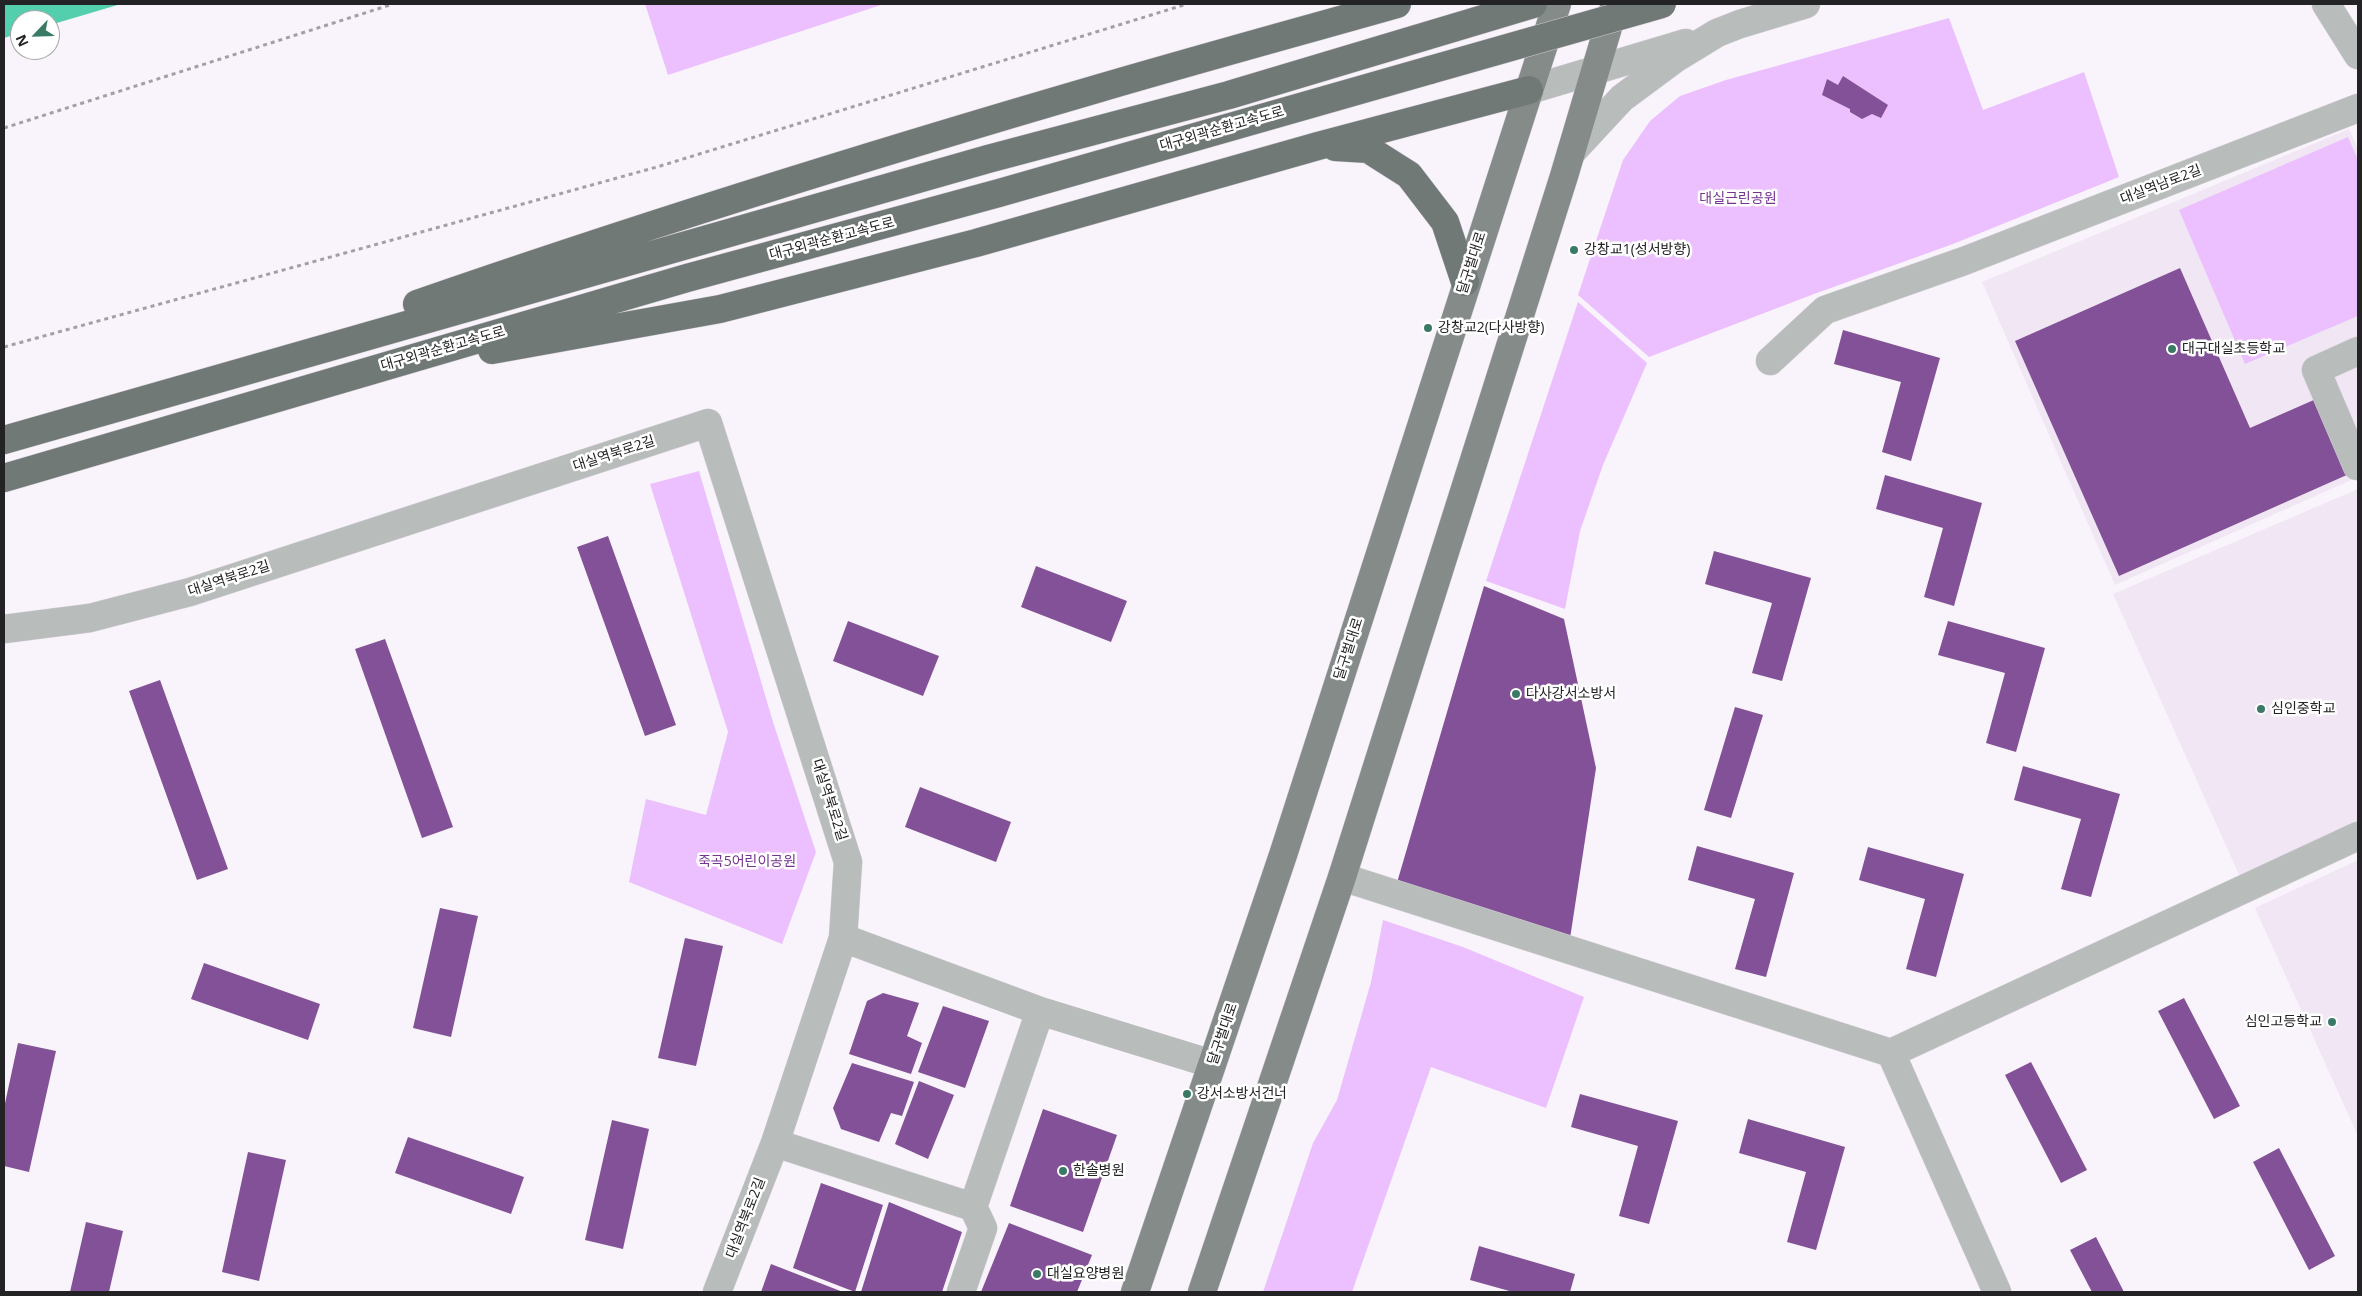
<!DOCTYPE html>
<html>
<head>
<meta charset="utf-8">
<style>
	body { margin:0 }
	#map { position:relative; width:2362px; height:1296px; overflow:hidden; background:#f9f4fb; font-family:"Open Sans",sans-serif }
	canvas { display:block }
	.frame { position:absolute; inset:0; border:5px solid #232224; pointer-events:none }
	.north { position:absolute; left:10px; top:10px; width:50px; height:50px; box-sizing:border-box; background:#fff; border:1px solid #a7a7a7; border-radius:50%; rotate:246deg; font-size:14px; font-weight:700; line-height:20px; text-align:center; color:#232224 }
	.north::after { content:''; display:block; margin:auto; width:18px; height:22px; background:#3a7966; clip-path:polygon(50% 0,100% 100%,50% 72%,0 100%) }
</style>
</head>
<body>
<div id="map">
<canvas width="2362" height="1296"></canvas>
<div class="frame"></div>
<div class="north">N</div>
</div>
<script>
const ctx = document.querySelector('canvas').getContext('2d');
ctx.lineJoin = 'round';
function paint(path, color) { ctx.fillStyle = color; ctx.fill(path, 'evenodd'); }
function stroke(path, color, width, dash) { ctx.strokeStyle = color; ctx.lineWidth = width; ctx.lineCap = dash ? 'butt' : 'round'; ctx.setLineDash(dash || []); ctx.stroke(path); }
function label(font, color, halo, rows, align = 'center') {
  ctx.font = font + ' "Open Sans","Noto Sans KR",sans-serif'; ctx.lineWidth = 5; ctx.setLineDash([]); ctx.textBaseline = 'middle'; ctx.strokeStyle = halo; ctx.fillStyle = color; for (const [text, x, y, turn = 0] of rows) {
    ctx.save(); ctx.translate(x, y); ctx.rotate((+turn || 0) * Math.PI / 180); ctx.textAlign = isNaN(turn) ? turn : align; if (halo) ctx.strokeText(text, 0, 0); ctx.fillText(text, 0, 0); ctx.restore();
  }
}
const built = new Path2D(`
	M2349,129L2358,149V337L2308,360L2358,477L2115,585L1982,282Z
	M2358,360V454L2323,376Z
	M2358,489V824L2241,879L2113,594Z
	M2358,860V1136L2255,908Z`);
const green = new Path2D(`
	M645,4H884L668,75Z
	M1949,18L1983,110L2084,72L2119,177L1953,244L1814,294L1649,357L1578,295L1623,160L1650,121L1680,96L1726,80Z
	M2348,137L2358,160V316L2245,364L2179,210Z
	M1578,302L1647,363L1603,465L1580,531L1565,609L1486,581Z
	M699,471L773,722L816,852L782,944L629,882L646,799L706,815L728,732L650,484Z
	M1383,920L1463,947L1584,997L1546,1108L1431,1067L1352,1292H1263L1313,1143L1337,1100L1371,982Z`);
const water = new Path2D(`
	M4,4H121L50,25V20H20V33L4,38Z`);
const building = new Path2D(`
	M1843,76L1888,105L1881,118L1872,114L1862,119L1850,112V109L1822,95L1827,79L1838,85Z
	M2180,268L2250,428L2316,399L2349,474L2119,576L2015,341Z
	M1843,330L1940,358L1911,461L1882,452L1901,382L1834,364Z
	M1885,475L1982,503L1954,606L1924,597L1943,528L1876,509Z
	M608,536L676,725L645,736L577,547Z
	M1714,551L1811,578L1782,681L1752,673L1772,603L1705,584Z
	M1036,566L1127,601L1111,642L1021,607Z
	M1484,586L1564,619L1596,768L1569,945L1396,886Z
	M848,621L939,656L923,696L833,661Z
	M1948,621L2045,648L2016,752L1986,743L2005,673L1938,655Z
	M385,639L453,827L422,838L355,649Z
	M160,680L228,869L197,880L129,691Z
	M1735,707L1763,715L1731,818L1704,810Z
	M2023,766L2120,794L2091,897L2061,889L2081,819L2014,800Z
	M920,787L1011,822L996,862L905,827Z
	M1697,846L1794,873L1766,977L1735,969L1755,899L1688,880Z
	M1868,847L1964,874L1936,977L1906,969L1925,899L1859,880Z
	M440,908L478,916L451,1037L413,1028Z
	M685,938L723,946L696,1066L658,1058Z
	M204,963L320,1004L308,1040L191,999Z
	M883,993L919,1003L907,1036L922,1043L911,1074L849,1054L867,1001Z
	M2184,998L2240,1106L2214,1119L2158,1011Z
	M943,1006L989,1021L965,1088L918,1072Z
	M18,1043L56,1051L29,1172L4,1166V1108Z
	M2031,1062L2087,1170L2061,1183L2005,1075Z
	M852,1063L914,1082L902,1116L891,1113L879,1142L841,1129L833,1108Z
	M919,1081L954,1095L928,1159L895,1144Z
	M1580,1094L1678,1121L1649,1224L1619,1216L1638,1146L1571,1127Z
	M1043,1109L1117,1135L1083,1232L1010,1206Z
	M1748,1119L1845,1147L1816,1250L1787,1242L1806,1172L1739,1153Z
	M612,1120L649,1129L623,1249L585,1240Z
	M408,1137L524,1177L511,1214L395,1173Z
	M2279,1148L2335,1256L2309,1270L2253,1162Z
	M248,1152L286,1160L259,1281L222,1272Z
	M821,1183L883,1205L855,1292L793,1268Z
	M889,1202L962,1232L942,1292H861Z
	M86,1222L123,1231L109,1292H70Z
	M1009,1223L1092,1255L1077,1292H981Z
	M2096,1237L2124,1292H2092L2070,1250Z
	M1479,1246L1575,1274L1570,1292H1513L1470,1280Z
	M771,1264L843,1292H761Z`);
const path = new Path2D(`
	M4,128L393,4
	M4,347L657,167L1187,4`);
const minor = new Path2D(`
	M2326,4L2358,55
	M1529,90L1686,43
	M1571,153L1622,98L1676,58L1717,33L1740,24L1806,4
	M1770,361L1825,310L1964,261L2358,108
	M2357,466L2316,370L2358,351
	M4,629L90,618L190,592L708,423L848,862L843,938L775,1143L717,1292
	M1342,877L1891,1053L2358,836
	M1040,1011L1212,1064
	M1891,1053L1997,1292
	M775,1143L973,1207L1040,1011L843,938
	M961,1292L983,1228L973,1207`);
const major = new Path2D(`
	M1135,1292L1283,855L1557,4
	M1202,1292L1342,877L1564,176L1615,4`);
const highway = new Path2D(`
	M1335,147L1368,149L1409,175L1445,222L1465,282
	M417,304C642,226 870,155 1100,88C1199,59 1298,32 1397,4
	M492,350L720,309L976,243L1318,146L1529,90
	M4,440L988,159L1229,95L1533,4
	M4,478L687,278L999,193L1430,70`);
const highwayBridge = new Path2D(`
	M1430,70L1662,4`);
const markers = [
	[1574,250,5,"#3a7966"],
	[1428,328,5,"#3a7966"],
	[2172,349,5,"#3a7966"],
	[1516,694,5,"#3a7966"],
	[2261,709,5,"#3a7966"],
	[2332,1022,5,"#3a7966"],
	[1187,1094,5,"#3a7966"],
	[1063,1171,5,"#3a7966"],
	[1037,1274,5,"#3a7966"]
];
const streetNames = [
	["대구외곽순환고속도로",1222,129,-16],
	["대실역남로2길",2161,185,-21],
	["대구외곽순환고속도로",832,239,-15],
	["달구벌대로",1472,263,-72],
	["대구외곽순환고속도로",443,349,-16],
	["대실역북로2길",614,454,-18],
	["대실역북로2길",229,579,-18],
	["달구벌대로",1349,649,-72],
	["대실역북로2길",829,800,72],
	["달구벌대로",1223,1034,-71],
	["대실역북로2길",746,1218,-69]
];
const parkNames = [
	["대실근린공원",1738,199],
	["죽곡5어린이공원",747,862]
];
const poiNames = [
	["강창교1(성서방향)",1584,250],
	["강창교2(다사방향)",1438,328],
	["대구대실초등학교",2182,349],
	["다사강서소방서",1526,694],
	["심인중학교",2271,709],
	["심인고등학교",2322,1022,"right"],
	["강서소방서건너",1197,1094],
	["한솔병원",1073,1171],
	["대실요양병원",1047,1274]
];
paint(built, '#f0e6f4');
paint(green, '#ecc0ff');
paint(water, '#54cfad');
paint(building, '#835197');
stroke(minor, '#d2ced4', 29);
stroke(major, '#d2ced4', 29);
stroke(highway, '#d2ced4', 29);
stroke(path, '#a39fa4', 3, [4, 4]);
stroke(minor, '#b8bcba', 28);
stroke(major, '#848b88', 28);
stroke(highway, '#717976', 28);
stroke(highwayBridge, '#d2ced4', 29, []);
stroke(highwayBridge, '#717976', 28);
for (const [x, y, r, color] of markers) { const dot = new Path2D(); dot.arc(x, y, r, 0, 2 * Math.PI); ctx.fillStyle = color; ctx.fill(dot); stroke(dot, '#fff', 2); }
label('14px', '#232224', '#fff', streetNames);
label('14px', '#75348e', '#fff', parkNames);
label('14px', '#232224', '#fff', poiNames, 'left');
</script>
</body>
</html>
